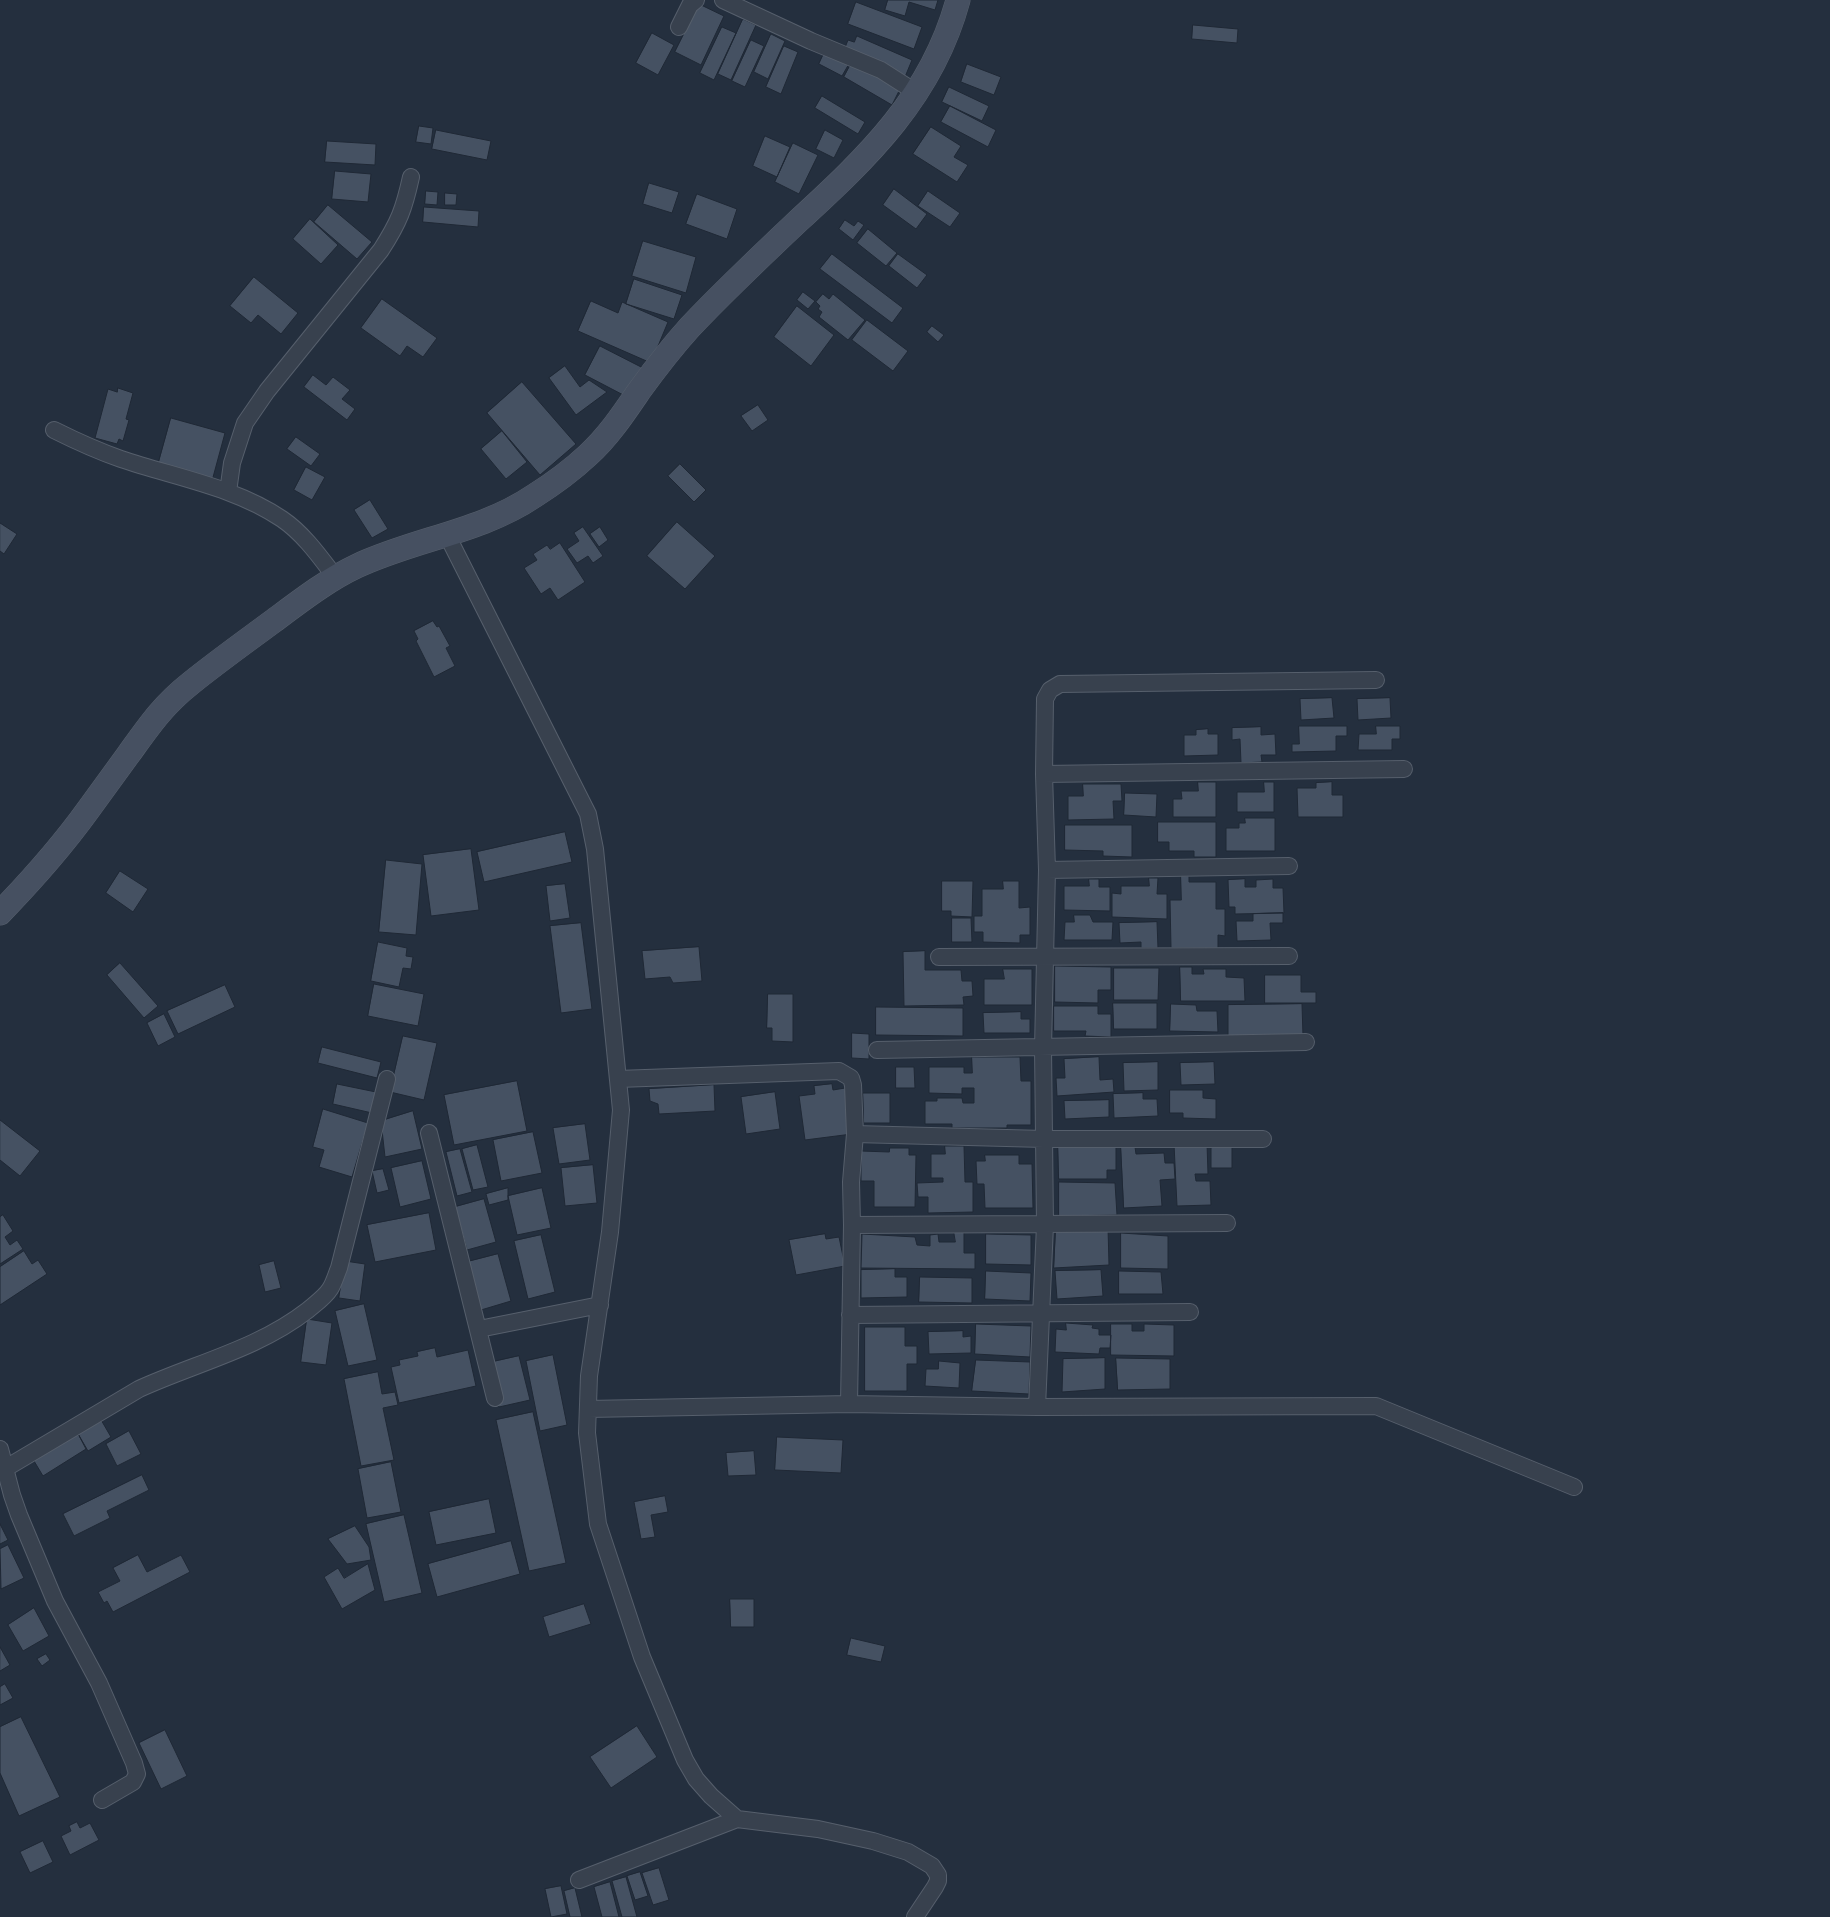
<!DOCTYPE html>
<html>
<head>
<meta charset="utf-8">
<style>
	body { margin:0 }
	canvas { display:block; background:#242f3e }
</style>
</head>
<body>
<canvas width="1830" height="1917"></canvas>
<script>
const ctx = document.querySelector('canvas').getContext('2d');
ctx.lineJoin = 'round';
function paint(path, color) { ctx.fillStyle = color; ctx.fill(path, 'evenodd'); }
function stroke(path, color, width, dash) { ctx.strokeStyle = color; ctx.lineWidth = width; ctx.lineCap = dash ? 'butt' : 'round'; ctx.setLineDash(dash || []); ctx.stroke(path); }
const building = new Path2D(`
	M888,0H938L935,10L909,2L905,16L885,10Z
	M856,2L922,27L914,49L848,24Z
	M699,4L724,16L701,65L675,52Z
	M743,19L756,25L731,80L718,74Z
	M1193,25L1238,29L1237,43L1192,39Z
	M722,27L736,33L714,80L700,73Z
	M652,33L674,45L658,75L636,63Z
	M771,34L785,41L768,79L754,72Z
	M857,36L912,60L905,77L844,50L848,40L854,42Z
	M751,40L764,46L745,87L732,81Z
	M784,46L798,52L781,94L766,87Z
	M826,49L850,62L842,76L819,64Z
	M852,62L900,89L892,105L844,77Z
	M967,64L1001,77L994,95L961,82Z
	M949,87L989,106L982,121L942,102Z
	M822,96L865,122L858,134L815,108Z
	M950,106L996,130L988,147L941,122Z
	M419,126L433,128L431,144L416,142Z
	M931,127L961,146L954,157L968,165L957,182L913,154Z
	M436,130L491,141L487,160L432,149Z
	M825,130L843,140L834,158L816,149Z
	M765,136L790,147L777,177L753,166Z
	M327,141L376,144L375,165L325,162Z
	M793,143L818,155L799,194L775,182Z
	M335,171L371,174L368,202L332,199Z
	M649,183L679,192L672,213L643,204Z
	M894,189L927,214L916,229L883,205Z
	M426,191L438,192L437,205L425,204Z
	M928,191L960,213L950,227L918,206Z
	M445,193L457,194L456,205H445Z
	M697,194L737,209L727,239L686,224Z
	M328,205L372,242L357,259L314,222Z
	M424,207L479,211L478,227L423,222Z
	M310,219L338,245L321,264L293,239Z
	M845,220L854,226L858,221L864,225L853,240L839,229Z
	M868,229L897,253L886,266L857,243Z
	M643,241L696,257L686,293L632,276Z
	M832,254L903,308L892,323L820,269Z
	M898,254L927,275L917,288L889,266Z
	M254,277L298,313L281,334L258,315L251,323L230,306Z
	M634,279L682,295L674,319L626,304Z
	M803,292L815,301L808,309L797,300Z
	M823,294L829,299L833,294L865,320L848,340L819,317L822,312L818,309L820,306L816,302Z
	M382,299L437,338L423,357L407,346L400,356L361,328Z
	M591,301L618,313L622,302L668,322L651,363L578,331Z
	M797,306L834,335L811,366L774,337Z
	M867,320L908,351L893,371L852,340Z
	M932,326L944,335L938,342L927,332Z
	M600,346L645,369L629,398L585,375Z
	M565,366L580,387L589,380L607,392L576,415L549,378Z
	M313,375L326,385L333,377L350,390L342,399L355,409L347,420L304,387Z
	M522,382L576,444L540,475L487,413Z
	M118,388L133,393L126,419L129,420L123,441L119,439L117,444L95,438L108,389L117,392Z
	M758,405L768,420L752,431L741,416Z
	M171,418L225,433L212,481L158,465Z
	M502,431L527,462L506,479L481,449Z
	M296,437L320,454L311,466L287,449Z
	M680,464L706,490L694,502L668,476Z
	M306,467L325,477L312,500L294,490Z
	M370,500L388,529L372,538L354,510Z
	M677,522L715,556L685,589L647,556Z
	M0,523L17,534L4,554L0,551Z
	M583,527L603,556L593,563L588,556L577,563L567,549L579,541L574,533Z
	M600,527L608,540L599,547L590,534Z
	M560,543L585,582L558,600L550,588L541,594L524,568L537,560L533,554L547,545L550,549Z
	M433,621L437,627L439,626L450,646L446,648L455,666L434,677L416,641L418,639L414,631Z
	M1332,698L1334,718L1301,720L1300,699Z
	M1390,698L1391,718L1358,720L1357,699Z
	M1299,726H1347V736H1336V751L1292,752V744H1299Z
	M1376,726H1400V739H1392V750H1358L1359,734H1376Z
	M1261,727V735L1275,734L1276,755H1261L1262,762L1241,763L1240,739L1232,740V728Z
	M1208,729V734H1218V755L1184,756V735H1196V730Z
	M1198,782H1216V817H1173V799H1182L1181,791H1198Z
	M1264,782H1274V812H1237V792H1264Z
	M1332,782V795H1343V817H1298L1297,788H1316V783Z
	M1083,784H1121L1122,801H1113L1114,819L1068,820V796H1083Z
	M1125,793L1157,794L1156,817L1124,815Z
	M1245,818H1275V851H1226V828H1239V823H1245Z
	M1158,822H1216V857H1194V851H1169V842H1158Z
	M1065,825H1132V857L1103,856V851L1065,850Z
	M565,832L572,862L484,882L477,852Z
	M471,849L479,910L431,916L423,855Z
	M386,860L422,864L416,935L379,932Z
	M120,871L148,889L133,912L106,893Z
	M1181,876H1189V882H1216V909H1225V936L1218,935V948H1171L1170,900H1181Z
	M1149,878H1158L1157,894H1167V919L1112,917V893L1121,894V886H1149Z
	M1089,879H1099V887H1110V911L1064,910V886H1089Z
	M1245,879V887H1256V880L1273,879V888H1283L1284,913L1235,914V907H1229L1228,880Z
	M942,881H973L972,917L951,916V911H942Z
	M1003,881H1019V908L1030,907V935H1020V943L983,942V932H974V916H982V889H1003Z
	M565,884L570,918L550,921L546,886Z
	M1283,913V923H1270L1271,940L1237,941L1236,921H1253V914Z
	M1074,915H1090L1093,922H1113L1112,940H1064L1065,922H1074Z
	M952,918H971L972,942H952Z
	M1157,922L1158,948H1141V942L1120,943L1119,923Z
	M581,923L592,1009L561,1013L550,926Z
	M378,942L407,948L406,956L413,957L411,969L403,968L399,987L371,981Z
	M699,947L702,981L673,983L670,977L645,979L642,951Z
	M925,951V970H961L962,981H972L973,996L963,997L964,1005L904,1006L903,952Z
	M120,963L158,1006L144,1018L107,975Z
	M1055,966L1111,967V990H1098V1003L1055,1002Z
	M1180,967H1192V974H1204L1203,969H1226V977L1244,978L1245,1001H1181Z
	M1114,968H1159L1158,1000H1114Z
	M1003,969H1032V1005H984V979H1004Z
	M1265,975H1301V992H1316V1003H1265Z
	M374,984L424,994L418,1026L368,1016Z
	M225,985L235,1007L178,1034L167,1011Z
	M768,994H793V1042L772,1041V1028H767Z
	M1113,1003H1157V1029H1114Z
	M1171,1004L1196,1005L1197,1011H1217L1218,1032L1170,1031Z
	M1302,1004L1303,1036L1228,1037V1005Z
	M1054,1006H1098V1014H1111V1037L1085,1036L1086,1031H1054Z
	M876,1007L963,1008V1036L876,1035Z
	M1021,1012V1019H1030V1033H984L983,1013Z
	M164,1014L175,1037L158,1046L147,1023Z
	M852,1033L869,1034V1059L852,1058Z
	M403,1036L437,1043L424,1100L390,1092Z
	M322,1047L381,1062L377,1078L318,1063Z
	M972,1057H1020L1021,1081H1031V1125H1007V1128H952V1124H925V1101H937V1098H962L963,1103H974V1088H962V1094L929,1093V1067H964V1073H972Z
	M1099,1057L1100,1080L1113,1079L1114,1092L1057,1096L1056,1078H1065L1064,1059Z
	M1158,1062V1090L1124,1091L1123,1063Z
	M1214,1062L1215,1084L1181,1085L1180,1063Z
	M896,1067H914L915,1088H896Z
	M517,1081L527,1131L454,1145L444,1095Z
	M337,1084L376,1092L372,1113L333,1104Z
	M832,1084L833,1090L845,1088L852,1134L805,1140L799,1096L815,1094L814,1086Z
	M714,1085L715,1111L659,1114L658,1104L650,1101L649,1089Z
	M1170,1090H1203V1098L1216,1099V1119L1183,1118V1113H1170Z
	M775,1092L780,1129L746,1134L741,1097Z
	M863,1093H890V1123H864Z
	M1143,1093V1099H1157L1158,1116L1114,1118L1113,1094Z
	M1109,1100V1117L1065,1119L1064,1101Z
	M323,1109L368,1123L352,1177L319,1167L324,1150L313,1147Z
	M413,1111L422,1149L385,1157L381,1121Z
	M0,1120L40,1151L20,1176L0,1160Z
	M585,1124L590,1160L559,1164L553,1128Z
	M533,1132L542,1173L501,1181L493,1140Z
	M1207,1143L1208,1174H1195L1196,1181H1210L1211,1205L1177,1206L1174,1144Z
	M477,1145L488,1187L473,1190L462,1149Z
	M1058,1145H1116V1170H1107V1179H1059Z
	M945,1146H964L965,1182H973V1212L928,1213V1197H918L917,1183L943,1182V1178H931V1154H945Z
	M1121,1147H1135L1136,1154L1164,1153L1165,1163H1174L1175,1179L1160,1180L1162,1206L1124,1208Z
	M1232,1147V1168H1211V1148Z
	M890,1148H909V1155H916L915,1207H874V1181H861V1151L889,1152Z
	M460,1149L472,1192L457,1196L446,1152Z
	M985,1155H1019V1164H1032L1033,1208H985L984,1184H977L976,1161H985Z
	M422,1161L431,1199L400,1207L391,1168Z
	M593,1165L597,1203L565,1206L561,1168Z
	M383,1169L389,1190L377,1193L372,1171Z
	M1059,1182L1115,1183L1117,1215L1059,1216Z
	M508,1188V1200L489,1205L486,1194Z
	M542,1188L551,1228L517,1235L508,1196Z
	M484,1199L496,1242L467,1250L455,1207Z
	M429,1213L436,1250L375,1262L367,1225Z
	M3,1215L13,1231L5,1237L10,1245L17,1240L23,1249L0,1264V1217Z
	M1056,1227H1108L1109,1265L1054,1268Z
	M954,1232H964V1253H975V1269L861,1268L862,1234L915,1237L917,1245L930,1246V1235L938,1234L939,1242H955Z
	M1121,1233L1168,1236V1269L1121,1268Z
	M825,1234L826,1239L839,1237L845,1266L796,1275L789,1240Z
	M986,1234L1031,1235V1265L986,1264Z
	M541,1235L555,1292L528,1299L514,1241Z
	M24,1251L32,1264L38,1260L47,1274L0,1305V1267Z
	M498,1254L511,1301L481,1310L467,1262Z
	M274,1261L281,1288L265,1292L259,1265Z
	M345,1261L365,1264L360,1301L339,1298Z
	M895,1269V1277H907V1297L861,1298V1270Z
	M1101,1270L1103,1296L1057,1299L1055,1271Z
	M986,1271L1031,1273L1030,1301L985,1299Z
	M1119,1271L1161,1272L1163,1294H1119Z
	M920,1277L972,1278V1303L919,1302Z
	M364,1304L377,1360L348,1366L335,1311Z
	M307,1319L332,1323L326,1365L301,1362Z
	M1066,1323L1093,1325L1092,1328L1099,1329V1335H1111L1110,1348H1100L1099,1354L1055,1352L1056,1329L1066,1330Z
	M976,1324L1031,1326L1030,1357L975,1354Z
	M1111,1324H1132V1331H1144V1324L1174,1325V1356L1111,1355Z
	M865,1327H905V1346H917V1364H907V1391H865Z
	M963,1331V1337L971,1336V1353L929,1354L928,1332Z
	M435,1348L437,1357L468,1350L476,1386L399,1403L391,1367L400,1365L399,1360L418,1356L417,1352Z
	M553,1355L567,1425L540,1431L526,1361Z
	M519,1356L530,1400L499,1407L488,1363Z
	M1105,1358V1389L1062,1392L1063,1359Z
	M1116,1358L1170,1359V1389L1118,1390Z
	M976,1360L1030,1362L1029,1394L972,1391Z
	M939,1361L960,1363L959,1388L925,1386L926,1369H938Z
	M378,1372L382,1394L395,1392L398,1405L383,1408L394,1460L361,1466L344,1379Z
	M533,1412L566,1563L529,1571L496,1420Z
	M100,1418L111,1437L88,1451L77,1432Z
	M76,1430L86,1449L43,1476L31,1456Z
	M129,1431L141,1454L117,1466L106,1444Z
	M777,1437L843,1440L841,1473L775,1470Z
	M754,1451L756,1475L728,1476L726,1453Z
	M391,1462L401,1512L367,1518L358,1469Z
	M142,1475L149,1490L107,1511L110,1518L74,1536L63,1514Z
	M665,1496L668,1512L651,1515L655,1537L641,1539L634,1502Z
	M489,1499L496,1533L436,1545L429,1512Z
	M404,1515L422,1593L384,1602L366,1524Z
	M0,1524L8,1540L0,1544Z
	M355,1526L369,1547L371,1560L347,1564L328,1539Z
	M511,1541L520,1574L437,1597L428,1564Z
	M8,1545L24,1578L1,1589L0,1549Z
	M138,1555L147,1572L181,1555L190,1572L113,1612L107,1601L104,1603L98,1592L120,1581L113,1568Z
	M368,1564L375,1590L342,1609L324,1577L338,1568L344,1578Z
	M730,1599H754V1627H731Z
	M584,1604L591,1624L549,1637L543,1617Z
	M34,1608L49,1636L23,1651L8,1625Z
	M851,1638L885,1646L881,1662L847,1655Z
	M0,1647L10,1665L0,1671Z
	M46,1654L50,1660L42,1666L37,1659Z
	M5,1684L13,1698L0,1705V1687Z
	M21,1717L60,1797L19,1816L0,1773V1727Z
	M637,1726L657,1757L611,1788L590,1757Z
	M165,1730L187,1776L161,1789L139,1743Z
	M77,1822L80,1828L90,1823L99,1840L70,1855L61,1836L71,1831L69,1826Z
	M43,1841L53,1862L30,1873L20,1852Z
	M659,1868L669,1900L653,1905L642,1873Z
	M640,1872L648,1896L635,1900L627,1876Z
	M626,1877L637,1917H622L612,1881Z
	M610,1882L619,1917H602L594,1887Z
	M561,1886L567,1914L551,1917L545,1889Z
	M575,1888L582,1917H570L564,1891Z`);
const street = new Path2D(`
	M723,0L811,41L881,70L917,93
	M679,27L690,5L696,0
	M54,430C76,441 98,451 121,459C174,477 235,487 282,519C304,534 320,557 336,578
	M228,492L232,463L245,423L267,391L381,250C399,222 404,209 411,177
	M447,535L588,814L595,849L621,1110L610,1232L589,1376L587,1433L598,1524L642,1657L685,1760L696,1779L711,1796L737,1819L818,1829L873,1841L908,1852L932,1866L938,1875V1881L935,1887L915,1917
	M1044,774L1404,769
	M1047,870L1289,866
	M939,957L1289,956
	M877,1050L1306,1042
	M618,1079L839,1071L851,1078L853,1085L855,1134L851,1182L852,1225L849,1404
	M429,1133L495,1398
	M855,1134L1044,1139H1263
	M852,1225L1227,1223
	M850,1315L1190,1312
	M479,1329L600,1305
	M1037,1407L1045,1225L1043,1048L1047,870L1044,774L1045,699L1050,690L1060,684L1376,680
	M588,1409L849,1404L1037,1407L1376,1406L1574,1487
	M0,1449L12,1495L19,1515L55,1601L99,1683L134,1763L137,1774L133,1782L102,1800
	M6,1468L139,1389C196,1363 258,1349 308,1310C315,1304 325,1297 330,1289C334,1283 336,1275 339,1268L387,1079
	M579,1880L737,1819`);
const secondary = new Path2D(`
	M0,913C31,881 62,846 88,810C102,791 115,773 128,755C149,726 162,706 191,683C217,662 245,642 272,622C299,602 327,580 357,566C414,539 481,532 534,496C553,484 572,470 588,455C608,437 624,413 639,391C655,369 672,347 690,327C724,291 761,256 797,222C868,157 932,96 958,0`);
paint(building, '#455162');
stroke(building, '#1f2835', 1);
stroke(street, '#565f6c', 18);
stroke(secondary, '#565f6c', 25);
stroke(street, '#38414e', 16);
stroke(secondary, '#465061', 24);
</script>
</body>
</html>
